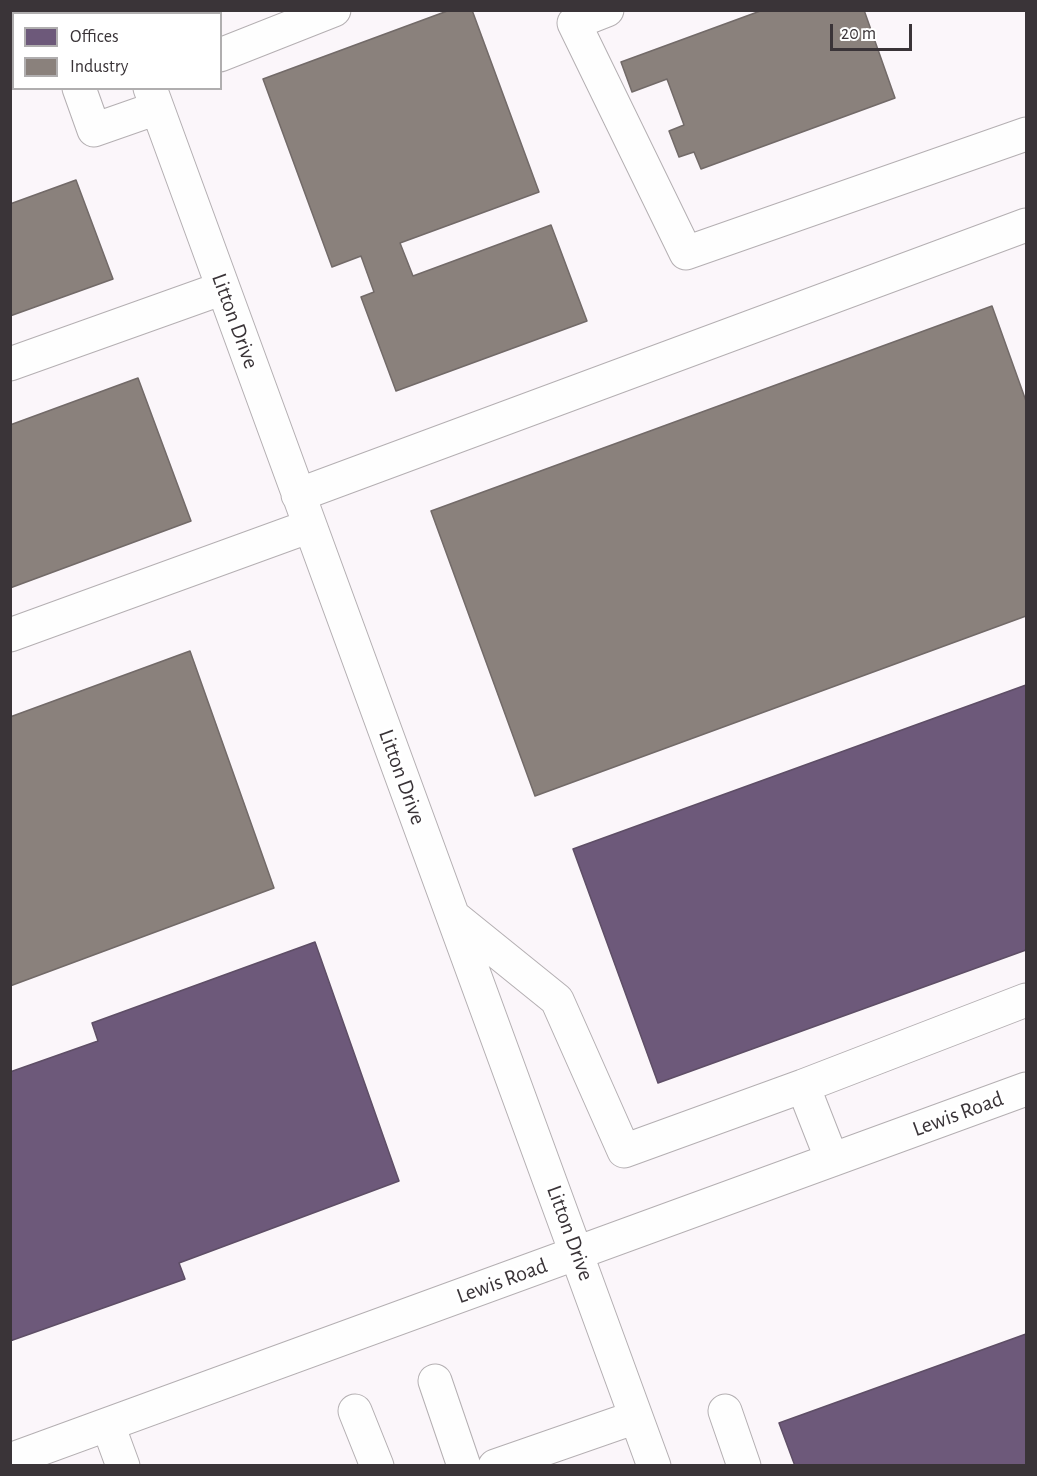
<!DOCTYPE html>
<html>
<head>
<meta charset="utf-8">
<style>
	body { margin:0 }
	#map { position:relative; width:1037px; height:1476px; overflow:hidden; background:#fbf6fa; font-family:"Alegreya Sans",sans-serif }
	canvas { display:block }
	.frame { position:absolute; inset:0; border:12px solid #3a3438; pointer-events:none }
	.legend { position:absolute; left:12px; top:12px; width:210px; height:78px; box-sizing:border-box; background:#fff; border:2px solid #b0aeaf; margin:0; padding:8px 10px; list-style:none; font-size:18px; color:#3a3438 }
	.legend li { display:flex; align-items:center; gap:12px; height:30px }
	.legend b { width:30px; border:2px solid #b0aeaf }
	.scale { position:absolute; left:830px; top:24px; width:82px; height:27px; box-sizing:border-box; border:3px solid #3a3438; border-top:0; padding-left:8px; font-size:18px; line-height:21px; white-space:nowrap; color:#3a3438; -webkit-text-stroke:4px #fff; paint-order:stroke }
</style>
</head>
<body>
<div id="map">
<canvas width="1037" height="1476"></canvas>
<div class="frame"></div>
<ul class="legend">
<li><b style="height:16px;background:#6d597a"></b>Offices</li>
<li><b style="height:16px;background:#8a817c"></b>Industry</li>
</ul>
<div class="scale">20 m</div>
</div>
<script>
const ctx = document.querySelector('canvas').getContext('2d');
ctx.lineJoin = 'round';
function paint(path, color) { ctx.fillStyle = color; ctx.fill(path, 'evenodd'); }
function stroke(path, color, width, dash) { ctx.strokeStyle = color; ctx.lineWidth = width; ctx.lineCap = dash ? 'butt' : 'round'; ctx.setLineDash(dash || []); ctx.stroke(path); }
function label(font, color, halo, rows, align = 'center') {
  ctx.font = font + ' "Alegreya Sans",sans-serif'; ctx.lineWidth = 6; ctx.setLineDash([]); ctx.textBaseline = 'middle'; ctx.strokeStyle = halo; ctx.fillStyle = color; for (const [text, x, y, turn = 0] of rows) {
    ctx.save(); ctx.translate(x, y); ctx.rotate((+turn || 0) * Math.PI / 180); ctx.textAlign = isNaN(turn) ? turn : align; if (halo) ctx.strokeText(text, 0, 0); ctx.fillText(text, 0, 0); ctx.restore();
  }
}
const offices = new Path2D(`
	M10,25L14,34V55L10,56Z
	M1026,685V950L658,1083L573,849Z
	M315,942L399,1181L179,1263L185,1279L10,1341V1072L98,1041L92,1023Z
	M1026,1334V1466H795L779,1423Z`);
const industry = new Path2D(`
	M450,10H472L539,192L400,243L413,276L551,225L587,321L396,391L361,297L374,292L361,256L332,267L263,79Z
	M763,10H864L895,98L701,169L694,152L679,157L669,131L684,125L667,79L632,92L621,62Z
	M76,180L113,279L10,316V204Z
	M992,306L1026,401V616L535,796L431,511Z
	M138,378L191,521L10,588V425Z
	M190,651L274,888L10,986V717Z`);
const minor = new Path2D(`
	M50,10L52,14
	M121,10L123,14
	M607,10L574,23L686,253L1026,134
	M220,55L334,10
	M79,88L94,130L157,108
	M150,88L654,1466
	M10,364L223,288
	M298,495L1026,225
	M10,635L310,526
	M453,916L557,1000L624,1151L803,1086
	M832,1160L803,1086L1026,1000
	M435,1381L464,1466
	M355,1411L377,1466
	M725,1411L744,1466
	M108,1425L123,1466
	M10,1460L1026,1089
	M495,1466L636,1417`);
const streetNames = [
	["Litton Drive",235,321,70],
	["Litton Drive",402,777,70],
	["Lewis Road",958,1114,-20],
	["Litton Drive",570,1233,70],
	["Lewis Road",502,1281,-20]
];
paint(offices, '#6d597a');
stroke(offices, '#5e4e66', 1.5);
paint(industry, '#8a817c');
stroke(industry, '#726a68', 1.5);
stroke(minor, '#b4afb2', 35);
stroke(minor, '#fefefe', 33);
label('22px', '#3a3438', '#fff', streetNames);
</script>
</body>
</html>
